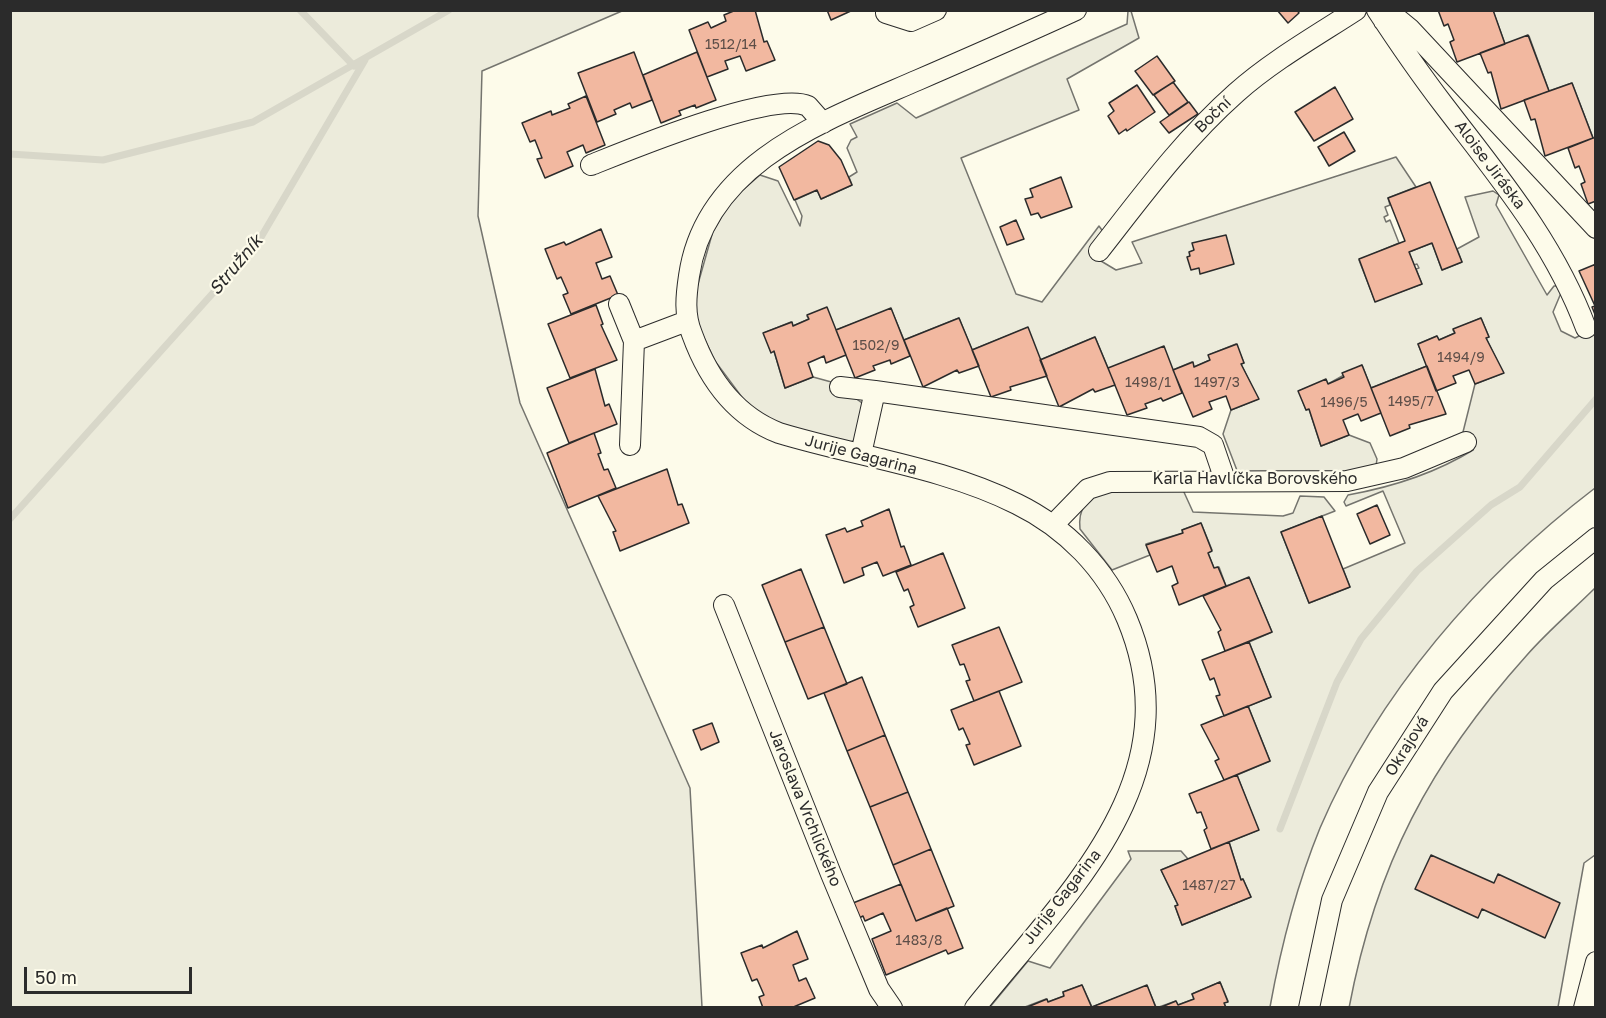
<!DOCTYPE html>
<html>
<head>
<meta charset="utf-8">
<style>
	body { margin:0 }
	#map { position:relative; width:1606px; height:1018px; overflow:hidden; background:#fdfbea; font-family:"Golos Text",sans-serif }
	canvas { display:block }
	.frame { position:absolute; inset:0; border:12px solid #2b2b2b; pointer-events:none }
	.scale { position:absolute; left:24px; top:967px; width:168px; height:27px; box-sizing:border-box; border:3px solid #2b2b2b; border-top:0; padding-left:8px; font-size:18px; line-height:21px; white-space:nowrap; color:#2b2b2b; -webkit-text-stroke:4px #fdfbea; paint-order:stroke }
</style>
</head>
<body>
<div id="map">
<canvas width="1606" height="1018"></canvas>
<div class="frame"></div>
<div class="scale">50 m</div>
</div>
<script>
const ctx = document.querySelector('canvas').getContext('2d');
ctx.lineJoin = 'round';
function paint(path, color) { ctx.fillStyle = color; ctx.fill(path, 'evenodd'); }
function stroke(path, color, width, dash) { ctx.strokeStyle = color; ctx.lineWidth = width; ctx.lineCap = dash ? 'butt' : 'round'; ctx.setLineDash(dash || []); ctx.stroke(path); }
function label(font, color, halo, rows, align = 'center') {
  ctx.font = font + ' "Golos Text",sans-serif'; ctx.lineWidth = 4.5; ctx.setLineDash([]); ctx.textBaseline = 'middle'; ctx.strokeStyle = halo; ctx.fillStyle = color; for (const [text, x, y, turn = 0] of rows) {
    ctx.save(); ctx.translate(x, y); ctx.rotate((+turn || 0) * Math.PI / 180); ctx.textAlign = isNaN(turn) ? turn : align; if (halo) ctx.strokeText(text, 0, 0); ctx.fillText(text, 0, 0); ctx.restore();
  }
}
const green = new Path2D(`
	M10,11H622L482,71L478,216L520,403L690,788L702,1007H11Z
	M1128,11H1131L1139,38L1067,79L1079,110L961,158L1016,294L1042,302L1099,226L1104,233L1101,261L1116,270L1142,263L1132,242L1396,157L1416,187L1388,198L1390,205L1385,207L1388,215L1384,217L1386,222L1390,220L1399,243L1359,260L1375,301L1422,284L1416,269L1419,268L1417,264L1414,265L1409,252L1432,243L1442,270L1462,262L1457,249L1479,237L1465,197L1493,191L1499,195L1496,205L1547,295L1554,286H1557L1561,293L1553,312L1561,331L1575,338L1595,328V488C1480,576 1378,693 1320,828C1296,887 1281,946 1270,1007H1226L1224,1003L1228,1001L1220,982L1192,994L1194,999L1178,1005L1176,1001L1159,1007H1156L1147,986L1092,1007L1082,985L1063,992L1064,996L1048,1002L1046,999L1025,1007H990L1028,961L1050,968L1131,859L1128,851H1181L1188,859L1161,870L1178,905L1175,906L1182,925L1251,897L1243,879L1241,880L1229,842L1258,830L1237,775L1270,761L1248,706L1271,697L1249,642L1272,632L1249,578L1226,586L1219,567L1214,568L1208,553L1212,550L1201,523L1182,530L1183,533L1146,544L1150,555L1112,570L1080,529C1074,475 1149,490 1183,490L1193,512L1283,516L1293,513L1300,496L1324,497L1335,511L1281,532L1309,603L1350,587L1343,569L1405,543L1383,491L1346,506L1344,502L1348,495C1392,487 1434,474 1473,450L1465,435L1462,436L1475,384L1503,373L1486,338L1489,337L1481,318L1453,330L1455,333L1439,340L1437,336L1418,344L1427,366L1371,388L1362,365L1328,384L1326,380L1299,391L1306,410L1309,409L1321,446L1349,435L1370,443L1377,459L1376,466L1342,475L1238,473L1223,434L1231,410L1258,399L1241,364L1244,363L1236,344L1209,355L1210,360L1194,367L1192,362L1173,370L1108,368L1095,337L1040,360L1027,328L972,350L959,318L904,340L891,309L836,330L807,316L809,319L793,326L791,322L764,333L771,352L774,351L785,388L813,377L835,383L862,403L864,407L856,440L848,443L789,428L762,417L747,404L715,361L699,327L695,309L696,291L713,231L731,200L760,175L778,181L800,226L802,216L795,200L817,190L821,199L852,185L849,177L857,172L847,148L851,140L857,137L850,124L897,103L916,118L1127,24Z
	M1493,11H1595V138H1593L1572,83L1549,91L1529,36L1505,44Z
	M1595,588V855L1584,863L1558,1007L1349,1008C1376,865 1430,763 1527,655C1548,631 1573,610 1595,588Z`);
const stream = new Path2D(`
	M300,10L354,66
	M10,154L103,160L253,122L449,10
	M10,519L257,244L365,60
	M1280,829L1337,682L1361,639L1417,571L1491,505L1520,487L1596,399`);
const building = new Path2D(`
	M736,10H755L764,42L767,41L775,60L746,71L740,56L725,61L728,69L707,77L689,30L708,22L711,28L726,21L724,15Z
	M827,10H853L831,20Z
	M1277,10H1297L1299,13L1288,23Z
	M1438,10H1493L1505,44L1457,62L1450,42L1454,40L1448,24L1444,26Z
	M1528,35L1549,91L1501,109L1491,72L1488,73L1480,53Z
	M634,52L652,100L632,108L630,103L614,110L616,114L597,122L578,73Z
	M697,52L716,100L696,108L695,105L679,111L681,115L661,123L643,75Z
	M1157,56L1175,81L1153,95L1135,71Z
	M1173,82L1188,102L1169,115L1154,95Z
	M1572,83L1593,138L1545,156L1535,119L1531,120L1524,100Z
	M1137,85L1155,112L1127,131L1126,129L1119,134L1108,116L1114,111L1109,103Z
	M1335,87L1353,119L1314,141L1295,112Z
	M586,96L605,145L586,153L583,145L567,152L573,166L545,178L537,159L542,158L535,140L530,142L522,123L551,111L552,115L570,108L568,104Z
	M1189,102L1198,114L1169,133L1160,122Z
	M1344,132L1355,151L1329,166L1318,147Z
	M1593,138H1596V201L1588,204L1581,184L1585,182L1579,166L1575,168L1568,148Z
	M818,141L829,145L841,160L852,185L821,199L817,190L794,200L779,167Z
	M1061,177L1072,207L1041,218L1038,213L1031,215L1025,199L1033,197L1030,189Z
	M1430,182L1462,262L1442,270L1432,243L1409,252L1422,284L1375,302L1359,259L1405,241L1388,198Z
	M1016,220L1024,239L1007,245L1000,227Z
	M601,229L612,257L596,263L602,279L610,276L618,295L571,314L563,295L568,293L561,277L557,279L545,249L564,242L566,245Z
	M1226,235L1234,264L1200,274L1199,268L1191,270L1187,257L1190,256L1189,252L1194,250L1192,243Z
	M1596,264V317L1592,307L1595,306L1579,271Z
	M596,305L603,324L601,325L617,360L570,378L548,324Z
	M827,307L846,355L826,363L824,356L808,363L813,377L785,388L774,351L771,353L763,333L792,322L793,326L809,319L807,315Z
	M891,308L910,356L891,364L890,360L873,366L875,370L855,378L836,330Z
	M959,318L979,366L959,373L957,370L923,387L904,340Z
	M1481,318L1489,337L1486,338L1504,373L1475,384L1469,370L1453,376L1456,383L1436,391L1418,344L1437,336L1439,340L1455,333L1453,329Z
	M1028,327L1047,376L1010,387L1011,390L991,397L972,350Z
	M1095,337L1115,385L1095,392L1093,389L1059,407L1040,360Z
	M1237,344L1244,363L1241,364L1259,399L1231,410L1226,396L1209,402L1212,409L1193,417L1173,370L1193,362L1194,367L1210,360L1208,355Z
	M1164,346L1182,393L1163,401L1161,398L1145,404L1147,408L1127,415L1108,368Z
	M1362,365L1381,413L1361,421L1358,414L1343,420L1349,435L1321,446L1309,409L1306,410L1298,391L1326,379L1328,384L1344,377L1342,373Z
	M1427,366L1446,414L1409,425L1410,428L1390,436L1371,388Z
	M595,369L605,406L609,404L617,424L569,443L547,388Z
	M594,433L601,453L598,454L604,470L608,469L616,488L568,508L547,453Z
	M667,469L678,505L682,504L689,523L620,551L613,532L616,531L598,496Z
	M1377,505L1390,535L1370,544L1357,514Z
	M889,509L901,547L904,546L911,565L883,576L877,562L862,568L864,575L844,583L826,535L845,528L847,532L863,526L861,521Z
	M1322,516L1350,587L1309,603L1281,532Z
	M1201,523L1212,551L1208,553L1214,568L1218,567L1226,586L1179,605L1172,586L1178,583L1172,566L1157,572L1146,545L1183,533L1182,530Z
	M943,553L965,608L918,627L910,607L914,605L908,589L904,591L896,572Z
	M801,569L824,627L785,642L762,585Z
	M1249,577L1272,632L1225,651L1218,632L1221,630L1203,596Z
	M824,627L847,684L808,699L785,642Z
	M999,627L1022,682L974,701L966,681L970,680L964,664L960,665L952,645Z
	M1249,642L1271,697L1224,716L1216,696L1220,695L1214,678L1210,680L1202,660Z
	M862,677L885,735L847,751L824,693Z
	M999,691L1021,746L974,765L966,745L970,744L963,728L959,730L951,710Z
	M1248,706L1270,761L1224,780L1215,761L1219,759L1201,725Z
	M712,723L719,742L701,750L693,730Z
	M885,735L908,792L870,807L847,751Z
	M1237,775L1259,830L1211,849L1204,830L1207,828L1201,812L1197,813L1189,794Z
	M908,792L931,849L893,865L870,807Z
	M1229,842L1241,880L1243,879L1251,897L1182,925L1175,906L1178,905L1161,870Z
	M931,849L954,906L916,921L893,865Z
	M1431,855L1494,883L1498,874L1560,903L1545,938L1482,909L1478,918L1415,889Z
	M901,884L916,921L947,908L963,948L948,954L946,950L886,975L872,939L891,931L883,913L865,921L863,916L859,918L853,903Z
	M797,931L808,959L793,965L799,981L806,978L815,998L791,1008H763L759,997L764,995L757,979L752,981L741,953L762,945L763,948Z
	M1220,982L1228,1002L1224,1003L1226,1008H1159L1176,1001L1178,1005L1194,999L1192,994Z
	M1082,985L1092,1008H1025L1047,999L1048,1002L1064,996L1063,992Z
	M1147,985L1156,1008L1092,1007Z`);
const street = new Path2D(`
	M1377,10C1398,42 1420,74 1443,104C1498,176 1554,242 1586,328
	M886,13L911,21L936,10
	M1384,21L1399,20L1410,29L1596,228
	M591,165C631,149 773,90 808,106L823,123
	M1099,251C1142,196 1183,140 1236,93C1272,61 1316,36 1356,10
	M619,304L634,341
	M840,387L875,391
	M630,445L634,341L687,321
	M861,454L875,391L1199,437L1213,445L1225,480
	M1053,525L1088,489L1110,482L1347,481L1404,468L1466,442
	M724,605L831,874L879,989L892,1008
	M975,1008C1067,893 1194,779 1127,619C1106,569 1066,528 1017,504C943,467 858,457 779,433C735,416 708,378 692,334C684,315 686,296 689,276C705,162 826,120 918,80C971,57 1024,34 1076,10
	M1309,1008L1332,900L1378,792L1443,691L1544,580L1596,538
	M1584,1008L1596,962`);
const numberNames = [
	["1512/14",731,45],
	["1502/9",876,346],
	["1494/9",1461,358],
	["1498/1",1148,383],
	["1497/3",1217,383],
	["1495/7",1411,402],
	["1496/5",1344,403],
	["1487/27",1209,886],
	["1483/8",919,941]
];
const streetNames = [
	["Boční",1213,115,-44],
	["Aloise Jiráska",1490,165,53],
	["Jurije Gagarina",861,455,15],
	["Karla Havlíčka Borovského",1255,479],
	["Okrajová",1407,746,-58],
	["Jaroslava Vrchlického",805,808,68],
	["Jurije Gagarina",1062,897,-52]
];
const waterNames = [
	["Stružník",236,265,-50]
];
paint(green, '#ecebdb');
stroke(green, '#74746e', 1.5);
stroke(stream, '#d8d7c9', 7);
paint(building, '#f2b8a0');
stroke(building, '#2b2b2b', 1.5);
stroke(street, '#2b2b2b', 22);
stroke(street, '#fdfbea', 20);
label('14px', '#5d4e48', null, numberNames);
label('16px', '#2b2b2b', '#fdfbea', streetNames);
label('italic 18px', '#2b2b2b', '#fdfbea', waterNames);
</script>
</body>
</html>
